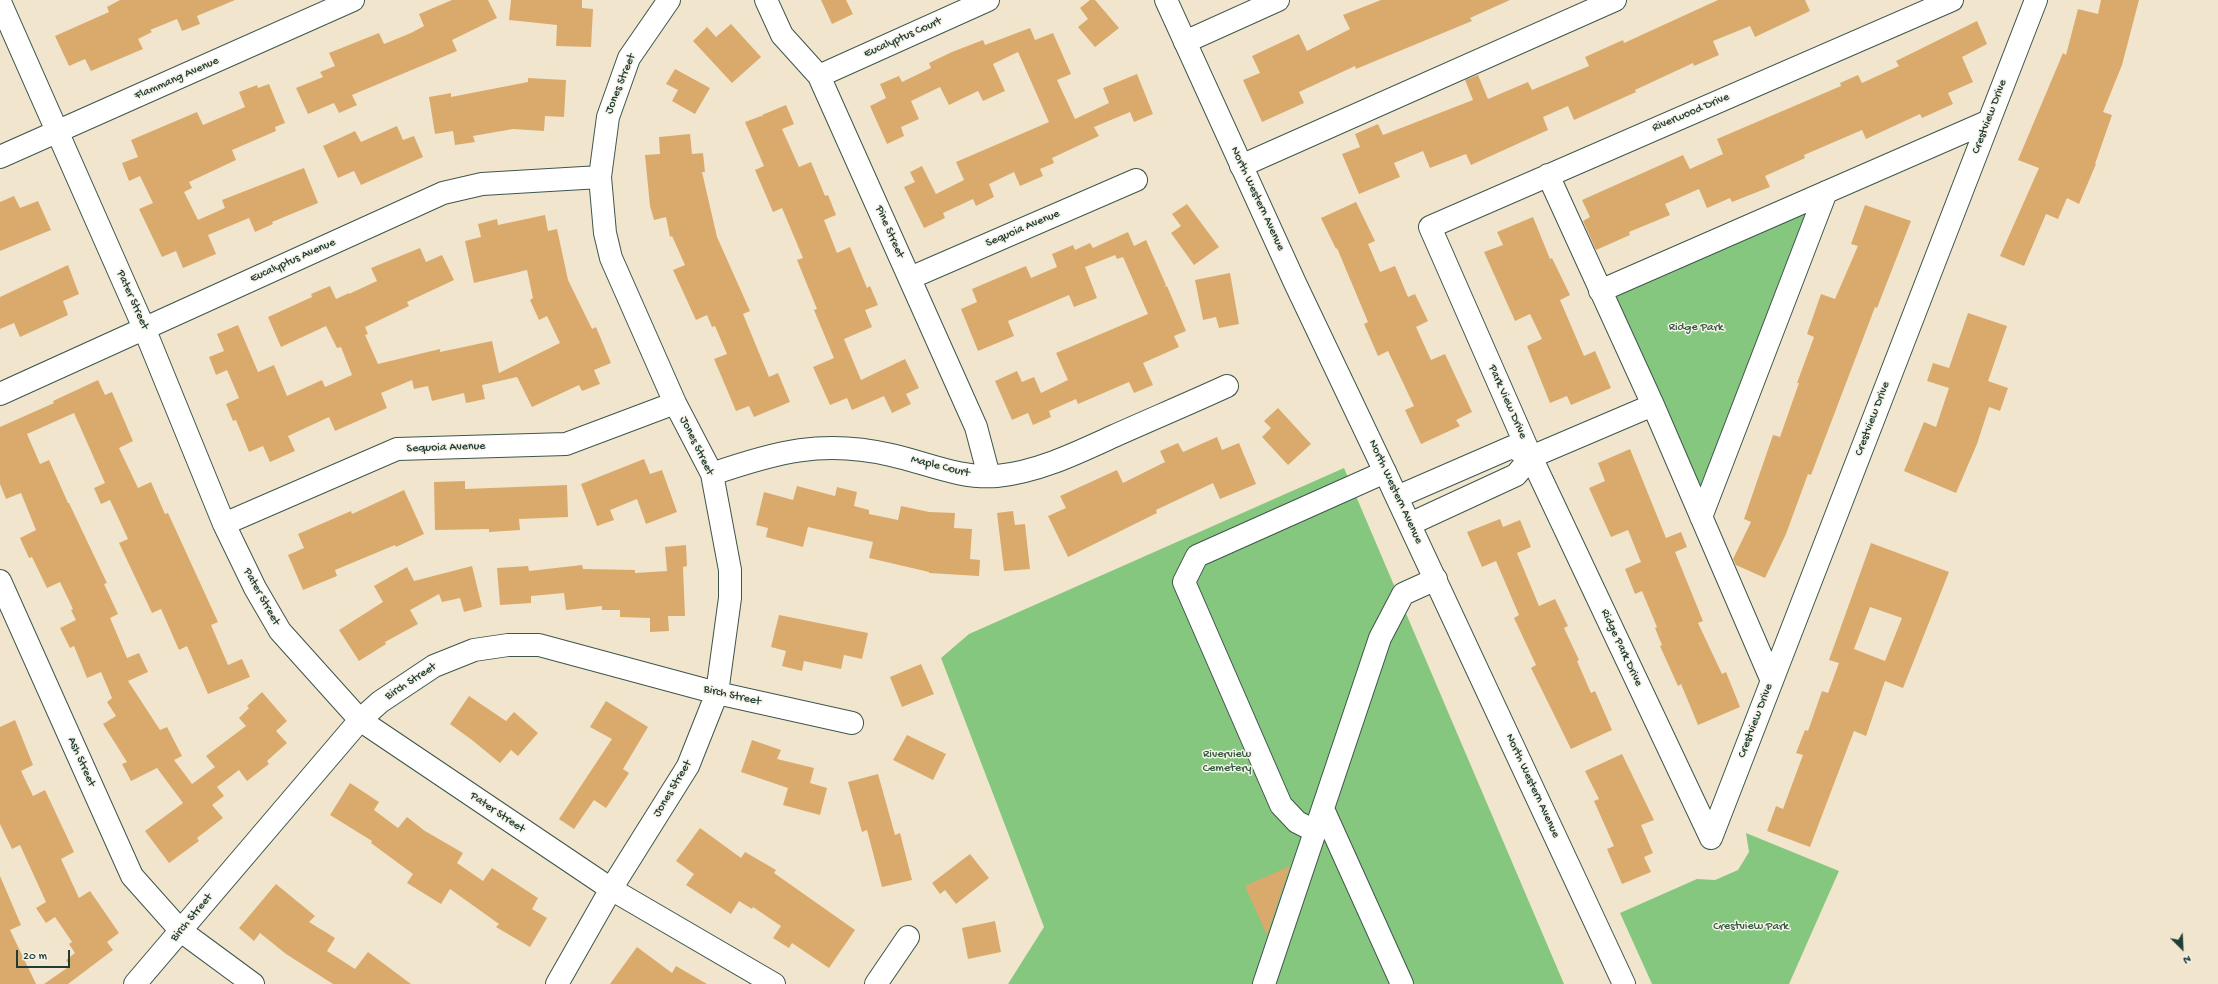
<!DOCTYPE html>
<html>
<head>
<meta charset="utf-8">
<style>
	body { margin:0 }
	#map { position:relative; width:2218px; height:984px; overflow:hidden; background:#f1e6cd; font-family:"Gochi Hand",sans-serif }
	canvas { display:block }
	.north { position:absolute; left:2162px; top:928px; width:40px; height:40px; -webkit-text-stroke:3px #f7f3e8; paint-order:stroke; rotate:156deg; font-size:11px; font-weight:700; line-height:16px; text-align:center; color:#1f3d34 }
	.north::after { content:''; display:block; margin:auto; width:14px; height:18px; background:#1f3d34; clip-path:polygon(50% 0,100% 100%,50% 72%,0 100%) }
	.scale { position:absolute; left:16px; top:950px; width:54px; height:18px; box-sizing:border-box; border:2px solid #1f3d34; border-top:0; padding-left:5px; font-size:12px; line-height:14px; white-space:nowrap; color:#1f3d34; -webkit-text-stroke:3px #f7f3e8; paint-order:stroke }
</style>
</head>
<body>
<div id="map">
<canvas width="2218" height="984"></canvas>
<div class="north">N</div>
<div class="scale">20 m</div>
</div>
<script>
const ctx = document.querySelector('canvas').getContext('2d');
ctx.lineJoin = 'round';
function paint(path, color) { ctx.fillStyle = color; ctx.fill(path, 'evenodd'); }
function stroke(path, color, width, dash) { ctx.strokeStyle = color; ctx.lineWidth = width; ctx.lineCap = dash ? 'butt' : 'round'; ctx.setLineDash(dash || []); ctx.stroke(path); }
function label(font, color, halo, rows, align = 'center') {
  ctx.font = font + ' "Gochi Hand",sans-serif'; ctx.lineWidth = 3; ctx.setLineDash([]); ctx.textBaseline = 'middle'; ctx.strokeStyle = halo; ctx.fillStyle = color; for (const [text, x, y, turn = 0] of rows) {
    ctx.save(); ctx.translate(x, y); ctx.rotate((+turn || 0) * Math.PI / 180); ctx.textAlign = isNaN(turn) ? turn : align; if (halo) ctx.strokeText(text, 0, 0); ctx.fillText(text, 0, 0); ctx.restore();
  }
}
const green = new Path2D(`
	M1826,192L1701,517L1600,291Z
	M1344,468L1564,984H1008L1044,927L941,658L969,634Z
	M1746,833L1839,871L1789,984H1652L1620,913L1697,879L1715,880L1738,870L1749,852Z`);
const building = new Path2D(`
	M120,0H235L197,16L200,24L182,31L177,19L150,30L152,32L138,39L143,49L91,71L85,59L69,66L55,36L109,12L107,7Z
	M452,0H488L497,18L452,40L457,51L352,95L357,105L339,113L334,103L308,114L296,88L323,77L320,72L335,66L329,53L379,33L384,44L411,33L424,26L419,14Z
	M511,0H582V8L593,9L591,47L556,46L557,25L509,20Z
	M821,0H846L853,14L832,24Z
	M1090,0H1095L1119,28L1095,47L1078,27L1088,19L1080,8Z
	M1381,0H1510L1470,18L1472,21L1356,69L1355,66L1299,92L1304,103L1262,122L1243,80L1260,73L1252,56L1299,34L1307,51L1350,29L1343,15Z
	M1718,0H1805L1810,11L1755,37L1750,26L1713,41L1719,55L1694,66L1693,63L1635,90L1636,92L1574,120L1568,106L1543,117L1548,130L1471,165L1466,154L1430,168L1423,151L1394,163L1400,177L1359,194L1342,154L1360,147L1355,134L1378,124L1383,135L1473,100L1465,80L1478,75L1488,99L1528,82L1532,90L1589,66L1585,57L1623,40L1624,43Z
	M2101,0H2139L2122,65L2103,112L2112,115L2095,164H2096L2079,204L2067,198L2058,219L2046,214L2024,266L2000,256L2039,168L2018,160L2063,53L2066,55L2078,9L2098,14Z
	M1977,21L1987,44L1962,57L1973,82L1948,93L1953,104L1922,118L1920,114L1866,139L1862,130L1804,155L1805,158L1765,176L1770,187L1732,202L1730,198L1707,208L1699,189L1665,204L1670,215L1629,232L1630,235L1596,250L1583,221L1590,217L1582,200L1683,155L1690,169L1723,154L1717,139L1841,86L1840,83L1858,75L1862,83L1899,66L1896,61Z
	M731,24L761,57L732,83L693,41L707,27L716,37Z
	M1030,28L1035,40L1053,33L1071,74L1057,80L1075,119L1109,103L1103,88L1137,74L1153,114L1134,122L1130,112L1094,127L1099,136L1052,158L1054,163L1040,169L1043,176L1020,186L1014,172L989,184L994,197L976,206L973,199L943,213L945,218L924,228L904,187L915,182L910,172L922,166L936,194L964,180L956,162L1049,122L1018,52L993,64L1005,91L983,101L978,91L949,105L940,87L911,101L919,119L901,127L904,136L887,144L870,106L886,98L880,84L899,76L902,82L931,68L929,63L952,52L983,40L985,45Z
	M675,69L710,88L695,114L672,101L678,90L666,84Z
	M528,78L566,80L564,117L545,116L544,131L513,129L473,136L475,142L455,145L453,131L435,134L429,97L451,93V97L528,82Z
	M269,84L285,123L275,127L276,131L232,150L236,160L189,182L192,188L184,192L198,220L225,208L222,200L304,168L318,203L272,222L273,224L255,232L249,218L208,235L216,254L183,268L176,251L162,257L139,209L153,203L140,176L129,181L122,163L138,157L131,140L197,112L203,125L245,107L239,92L257,85L258,88Z
	M786,105L794,124L782,129L799,167L811,162L825,196L828,195L836,215L824,220L837,253L850,247L867,288L870,286L878,305L865,310L872,327L844,339L861,380L905,359L919,388L906,394L911,404L892,413L884,396L852,410L847,398L830,405L813,367L834,358L814,310L817,309L797,260L803,258L782,208L773,212L755,170L764,166L745,122L761,116L763,117L762,115Z
	M397,126L403,140L414,136L423,157L361,185L354,171L338,178L323,146L355,131L361,142Z
	M690,134L692,154L703,153L705,172H702L717,237L750,311L743,314L769,377L778,373L790,402L754,417L749,406L736,411L714,359L727,354L715,326L712,327L707,315L696,320L673,270L685,265L672,236L670,237L666,217L654,220L650,206L645,155L660,154L659,137Z
	M14,196L20,208L38,201L51,230L0,251V202Z
	M1356,202L1375,241L1368,244L1380,272L1395,266L1408,297L1415,294L1428,321L1416,327L1431,360L1445,354L1472,412L1456,420L1460,426L1421,444L1405,410L1414,406L1388,351L1378,356L1364,324L1368,322L1337,248L1336,249L1321,218Z
	M1187,204L1219,247L1194,265L1171,233L1181,226L1172,214Z
	M1865,205L1911,221L1877,308L1875,307L1811,475L1808,474L1786,534L1765,578L1736,565L1733,559L1751,522L1744,519L1773,435L1780,437L1799,383H1797L1814,337L1807,334L1821,294L1835,299L1858,246L1851,244Z
	M545,215L548,231L557,229L568,280L592,329L596,327L611,363L594,370L600,384L582,391L579,385L532,407L517,377L482,385L485,399L466,403L464,393L432,401L428,386L414,389L412,380L381,393L387,408L335,431L329,417L288,436L295,451L270,462L263,446L249,452L236,420L233,421L226,404L239,398L227,370L216,375L209,357L224,351L217,334L238,325L258,372L274,365L287,396L322,380L325,387L352,375L341,347L337,348L326,326L281,347L268,317L312,297L311,294L330,286L336,299L349,293V294L377,281L371,268L420,248L426,262L442,255L454,280L407,302L409,306L365,327L368,334L365,335L378,364L440,349V352L492,341L499,373L560,343L547,316L539,320L530,300L533,298L527,270L474,283L465,241L481,237L478,224L497,219L498,225Z
	M1533,217L1550,259L1552,258L1570,295L1560,300L1584,356L1595,351L1611,388L1571,405L1567,396L1550,403L1527,346L1542,339L1530,314L1515,321L1484,252L1503,245L1497,232Z
	M1128,232L1134,246L1146,240L1166,285L1164,287L1167,286L1173,300L1186,331L1174,336L1179,347L1143,363L1153,385L1134,393L1129,382L1078,404L1076,399L1049,411L1051,417L1033,425L1028,413L1012,420L995,381L1017,371L1022,382L1034,377L1041,393L1068,380L1056,353L1148,314L1123,257L1117,259L1115,255L1085,267L1097,298L1074,307L1069,295L1008,321L1014,336L978,351L961,309L977,302L972,289L1026,266L1031,278L1057,267L1052,254L1073,245L1075,250L1090,243L1093,248Z
	M68,265L79,294L63,301L68,315L20,337L14,323L0,329V297Z
	M1230,273L1239,324L1219,328L1216,317L1203,320L1195,280Z
	M1968,313L2007,326L1988,381L2008,388L2000,411L1989,407L1977,444L1956,493L1904,471L1924,422L1936,427L1949,388L1927,381L1933,363L1949,368Z
	M98,380L105,395L112,392L133,441L119,448L138,488L151,482L165,514L168,513L218,622L211,625L228,665L242,659L250,677L208,694L187,646L179,650L161,609L152,613L119,543L128,539L110,500L101,504L94,488L105,483L74,413L27,434L40,464L49,460L68,503H69L107,583L104,584L118,614L110,618L127,658L139,653L148,672L128,681L160,730L167,727L182,756L174,760L192,784L215,767L206,756L246,726L239,718L249,708L247,706L262,692L287,721L276,731L287,743L267,761L269,764L247,781L239,770L217,787L224,796L212,805L223,818L197,838L199,841L169,863L145,831L183,803L157,768L131,781L122,764L127,762L103,724L116,716L107,702L112,698L101,672L87,678L74,646L70,648L60,628L76,620L71,610L73,609L60,582L47,588L32,557L29,558L20,538L36,530L21,493L6,499L0,484V427L54,403L53,401Z
	M1278,408L1311,444L1288,465L1262,437L1271,428L1264,421Z
	M1217,437L1222,450L1239,443L1256,484L1220,499L1213,483L1156,510L1157,513L1068,557L1048,516L1066,508L1060,496L1117,470L1123,483L1165,462L1160,451L1178,443L1183,452Z
	M1630,449L1666,538L1681,532L1687,547L1675,552L1703,621L1698,623L1722,674L1726,672L1740,707L1698,725L1681,684L1678,686L1660,646L1662,645L1655,628L1657,627L1642,591L1635,594L1625,569L1641,562L1628,530L1611,537L1589,488L1605,481L1598,463Z
	M644,459L650,474L662,470L677,512L646,524L637,499L610,510L614,520L597,526L581,484Z
	M465,481V489L567,485L568,517L519,519L520,530L489,532V529L435,530L434,482Z
	M797,486L835,496L837,487L857,492L854,506L869,510V514L898,520L901,506L929,512L955,513L954,528L972,529L970,559L980,560L979,576L929,573V572L869,558L873,542L808,527L803,547L766,537L768,528L756,525L764,492L793,500Z
	M404,490L424,534L396,547L395,545L335,570L337,576L303,590L288,555L304,548L298,534L351,511L352,514Z
	M1013,511L1015,525L1025,524L1030,569L1004,571L997,513Z
	M1500,519L1503,527L1520,520L1531,547L1517,553L1539,606L1555,599L1568,626L1564,628L1579,660L1577,661L1591,693L1595,691L1612,730L1571,749L1531,668L1536,665L1514,618L1519,615L1496,561L1482,567L1467,532Z
	M1871,543L1949,572L1903,688L1885,681L1866,736L1854,731L1810,847L1767,831L1776,806L1783,809L1803,755L1796,753L1805,730L1808,731L1822,691L1828,693L1839,663L1829,660ZM1870,607L1902,618L1885,661L1854,649Z
	M686,545L687,566L683,567L685,616H668L669,631L650,632V618L620,617V610H602V606L566,610L564,593L531,596V603L500,605L497,568L528,566L529,571L582,565L583,569L635,570V573L667,571L665,547Z
	M472,566L482,607L464,612L460,598L442,602L439,594L410,610L418,624L385,642L386,644L359,661L339,630L383,602L374,586L407,567L414,581Z
	M779,615L868,633L862,659L844,655L841,669L804,661L802,671L782,666L786,651L771,647Z
	M921,664L934,694L902,707L890,677Z
	M469,696L506,721L514,712L538,733L518,756L511,750L500,763L472,740L450,724Z
	M606,701L648,727L623,769L629,773L606,808L594,800L574,829L559,819L612,739L590,727Z
	M15,720L33,765L21,771L33,796L45,790L74,852L61,859L79,898L90,891L119,933L107,942L113,950L68,984H44L70,966L66,960L75,953L69,944L72,942L55,917L46,923L36,908L46,902L20,845L12,849L0,824V727Z
	M907,735L946,754L933,780L893,760Z
	M752,740L781,750L777,759L814,768L810,783L827,788L820,815L783,805L788,788L741,772Z
	M1622,754L1654,820L1641,825L1653,853L1644,857L1651,872L1622,884L1607,849L1614,846L1594,801L1599,799L1585,771Z
	M878,774L895,835L900,833L912,880L882,887L867,830L862,832L848,782Z
	M350,783L379,802L374,810L398,828L407,817L425,831L463,853L457,863L483,881L492,868L538,898L532,909L547,918L530,947L496,927L499,924L450,889L441,904L407,883L413,874L371,843L372,841L330,815Z
	M700,828L741,858L745,852L776,870L774,873L855,930L829,968L792,943L789,948L773,938L781,926L753,907L752,909L739,901L731,914L686,885L694,874L676,861Z
	M970,854L989,878L956,904L945,890L940,894L932,883Z
	M1290,866L1267,935L1245,886Z
	M0,876L21,925L10,930L36,984H0Z
	M276,884L315,916L309,922L335,938L327,951L355,969L368,952L411,984H333L286,954L260,933L254,941L239,928Z
	M995,921L1001,952L968,959L962,928Z
	M637,947L672,973L676,966L707,984H610Z`);
const minor = new Path2D(`
	M766,0L782,35L819,76L976,427L989,476
	M0,2L144,328L224,524L255,588L280,631L360,720L611,889L774,984
	M1185,42L1278,0
	M819,76L988,0
	M0,157L353,0
	M1241,166L1615,0
	M1548,175L1653,405L1772,681
	M910,278L1136,180
	M1600,291L1989,121
	M0,394L443,193L482,184L600,177
	M712,474C776,452 823,439 891,455C927,463 960,479 997,476C1038,472 1077,453 1114,436C1152,419 1190,403 1227,386
	M1397,497L1512,447L1531,457
	M1701,517L1826,192
	M224,524L397,449L566,444L675,403
	M1410,524L1516,475L1531,457L1653,405
	M0,581L132,876L181,931L253,984
	M1323,809L1402,984
	M1315,831L1297,822L1281,805L1184,582L1197,556L1385,472
	M1711,838L1531,457L1430,227L1952,0
	M1711,838L2036,0
	M135,984L360,720L380,702L434,666L474,650L508,645H539L717,693L852,723
	M557,984L611,889L688,766L717,693L730,598V570L712,474L675,403L611,258L605,233L600,177L608,117L629,58L669,0
	M876,984L908,937
	M1264,984L1380,638L1403,594L1436,579`);
const major = new Path2D(`
	M1166,0L1295,283L1385,472L1624,984`);
const streetNames = [
	["Eucalyptus Court",903,38,-24],
	["Flammang Avenue",177,79,-24],
	["Jones Street",621,84,-68],
	["Riverwood Drive",1691,113,-23],
	["Crestview Drive",1990,117,-69],
	["North Western Avenue",1257,199,65],
	["Sequoia Avenue",1023,229,-23],
	["Pine Street",889,232,66],
	["Eucalyptus Avenue",293,261,-24],
	["Pater Street",132,300,66],
	["Park View Drive",1507,402,66],
	["Crestview Drive",1873,419,-69],
	["Jones Street",696,446,64],
	["Sequoia Avenue",446,448,-2],
	["Maple Court",940,467,14],
	["North Western Avenue",1395,492,65],
	["Pater Street",261,597,61],
	["Ridge Park Drive",1621,648,65],
	["Birch Street",411,682,-33],
	["Birch Street",732,696,13],
	["Crestview Drive",1756,721,-69],
	["Ash Street",81,762,66],
	["North Western Avenue",1532,786,65],
	["Jones Street",673,789,-59],
	["Pater Street",497,813,34],
	["Birch Street",192,918,-50]
];
const parkNames = [
	["Ridge Park",1696,328],
	["Riverview",1227,755],
	["Cemetery",1227,769],
	["Crestview Park",1751,927]
];
paint(green, '#86c77f');
paint(building, '#daaa6c');
stroke(minor, '#3e564b', 24);
stroke(major, '#3e564b', 24);
stroke(minor, '#fff', 22);
stroke(major, '#fff', 22);
label('12px', '#1f3d34', '#f7f3e8', streetNames);
label('12px', '#345943', '#f7f3e8', parkNames);
</script>
</body>
</html>
